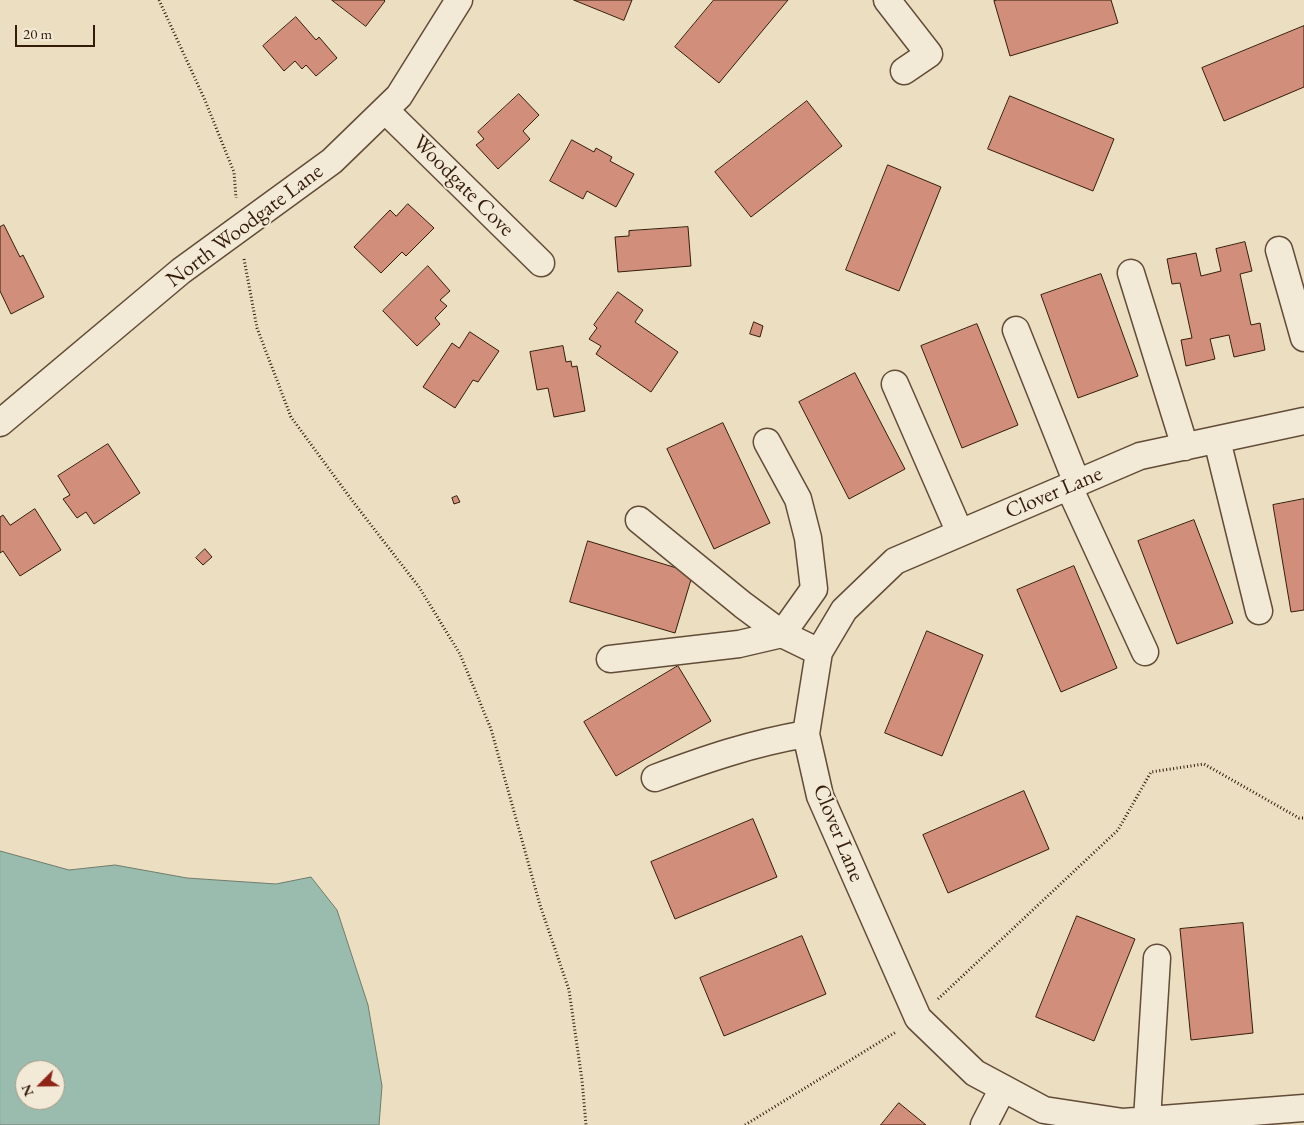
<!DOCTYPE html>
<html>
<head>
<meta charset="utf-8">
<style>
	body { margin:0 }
	#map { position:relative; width:1304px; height:1125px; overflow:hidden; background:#ebdec1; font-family:"EB Garamond",serif }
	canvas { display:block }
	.north { position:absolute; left:15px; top:1060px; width:50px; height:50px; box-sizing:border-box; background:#f2ead7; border:1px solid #a69885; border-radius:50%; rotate:247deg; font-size:14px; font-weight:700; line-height:20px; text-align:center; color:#351c09 }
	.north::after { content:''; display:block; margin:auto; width:18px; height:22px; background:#8f2418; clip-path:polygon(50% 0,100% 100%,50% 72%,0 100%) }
	.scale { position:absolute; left:15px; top:25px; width:80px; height:22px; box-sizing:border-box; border:2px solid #351c09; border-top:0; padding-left:6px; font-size:15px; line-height:18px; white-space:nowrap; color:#351c09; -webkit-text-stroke:4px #f2ead7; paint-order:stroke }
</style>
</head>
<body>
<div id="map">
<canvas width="1304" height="1125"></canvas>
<div class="north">N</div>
<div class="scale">20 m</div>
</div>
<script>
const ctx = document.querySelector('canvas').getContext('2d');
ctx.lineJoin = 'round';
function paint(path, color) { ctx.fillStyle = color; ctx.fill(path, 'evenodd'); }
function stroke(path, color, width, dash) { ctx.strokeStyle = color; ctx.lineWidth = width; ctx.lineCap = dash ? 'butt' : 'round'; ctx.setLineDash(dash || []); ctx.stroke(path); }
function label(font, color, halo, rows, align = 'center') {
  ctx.font = font + ' "EB Garamond",serif'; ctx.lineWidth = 4; ctx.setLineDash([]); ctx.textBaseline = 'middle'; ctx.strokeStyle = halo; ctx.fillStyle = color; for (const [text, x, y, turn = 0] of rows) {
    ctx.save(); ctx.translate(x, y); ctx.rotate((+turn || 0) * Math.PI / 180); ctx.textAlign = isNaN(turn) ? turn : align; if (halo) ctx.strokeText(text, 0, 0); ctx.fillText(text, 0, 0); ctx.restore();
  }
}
const water = new Path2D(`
	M0,851L69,870L115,865L187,878L276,884L311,877L337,910L368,1005L382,1086L379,1125H0ZM25,1070H55V1100H25Z`);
const building = new Path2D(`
	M332,0H384L385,1L366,26Z
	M574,0H632L624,20Z
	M714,0H788L719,83L675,47Z
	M998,0H1111L1118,23L1010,56L994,1Z
	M296,17L316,40L319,37L337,58L316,76L306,65L302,69L295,61L284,71L263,46Z
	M1304,26V87L1224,121L1202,68Z
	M519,94L539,115L523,131L530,139L498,169L476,145L484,139L478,132Z
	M1010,96L1114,139L1093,191L988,149Z
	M807,101L842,146L751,217L715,172Z
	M572,140L594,152L596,148L612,157L610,161L634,174L616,207L587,191L583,199L550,181Z
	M888,165L941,187L899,291L846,270Z
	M408,204L434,228L406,256L402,252L381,273L354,247L390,210L396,216Z
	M4,225L20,257L23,255L44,297L11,314L0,291V227Z
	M688,227L691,266L618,272L615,237L629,236V231Z
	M1245,242L1252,271L1240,274L1251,325L1260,323L1265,350L1234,357L1229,335L1210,339L1215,359L1186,366L1181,340L1192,338L1180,283L1172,284L1167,259L1196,253L1201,276L1221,271L1216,249Z
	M428,266L450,291L440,300L447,306L435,318L440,324L417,346L383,311Z
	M1101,274L1138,376L1078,398L1041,295Z
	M618,292L643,310L635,322L678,352L651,392L596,354L601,346L589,339L597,328L594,325Z
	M754,322L763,326L760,337L750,334Z
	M977,324L1018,425L962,448L921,346Z
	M470,332L499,351L478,382L473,380L455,408L423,387L452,343L459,348Z
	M563,346L566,362L571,361L572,367L577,366L585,411L554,417L548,388L537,390L530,352Z
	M855,373L905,469L849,499L799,402Z
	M723,423L770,523L714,549L667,449Z
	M108,444L140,493L94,524L86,512L77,518L63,499L70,495L58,476Z
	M457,496L460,502L454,504L452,498Z
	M1304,499V610L1291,612L1273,505Z
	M35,509L61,550L20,576L3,551L0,553V517L3,515L10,525Z
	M1194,520L1233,623L1177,644L1138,541Z
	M588,541L693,573L675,633L570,602Z
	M205,549L212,557L203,565L196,558Z
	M1074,566L1117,668L1061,692L1017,590Z
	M927,631L983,655L942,756L885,733Z
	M678,666L711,721L616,776L584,722Z
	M1024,791L1049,849L948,893L923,835Z
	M753,819L777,877L675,919L651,862Z
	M1077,916L1135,939L1094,1041L1036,1017Z
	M1243,923L1253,1033L1191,1040L1180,929Z
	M802,936L826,994L724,1036L700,978Z
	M899,1103L926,1125H881Z`);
const path = new Path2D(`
	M159,0L204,98L234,172L236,198
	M244,259L257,328L291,417L354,503L419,587L460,654L491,729L540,905L569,990L582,1080L586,1125
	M938,999L1118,830L1151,772L1204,764L1299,818H1304
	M745,1125L896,1032`);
const minor = new Path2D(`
	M887,0L929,54L904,71
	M385,110L541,263
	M1279,250L1304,338
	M1131,273L1185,447
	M1016,330L1077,483
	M895,384L960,533
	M1304,421L1140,456L895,561L844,610L819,652L806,734L820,796L918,1018L975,1073L1044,1110L1123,1122L1304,1108
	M0,423L181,271L332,161L399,96L459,0
	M1217,440L1259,611
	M1069,487L1145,652
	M639,520L743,605L782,634L819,652
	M610,659L739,644L782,634L814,589L808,538L798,499L767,442
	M655,778C706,759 753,743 806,734
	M1147,1120L1157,958
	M984,1125L1003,1088`);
const streetNames = [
	["Woodgate Cove",463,186,45],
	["North Woodgate Lane",245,226,-37],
	["Clover Lane",1054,493,-23],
	["Clover Lane",838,833,68]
];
paint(water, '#99bcae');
stroke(water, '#717c6c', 1);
paint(building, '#d18f7b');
stroke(building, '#351c09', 1);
stroke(minor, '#624c37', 29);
stroke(path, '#351c09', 3, [1, 2.5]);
stroke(minor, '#f2ead7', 26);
label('22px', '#351c09', '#f2ead7', streetNames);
</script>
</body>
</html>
